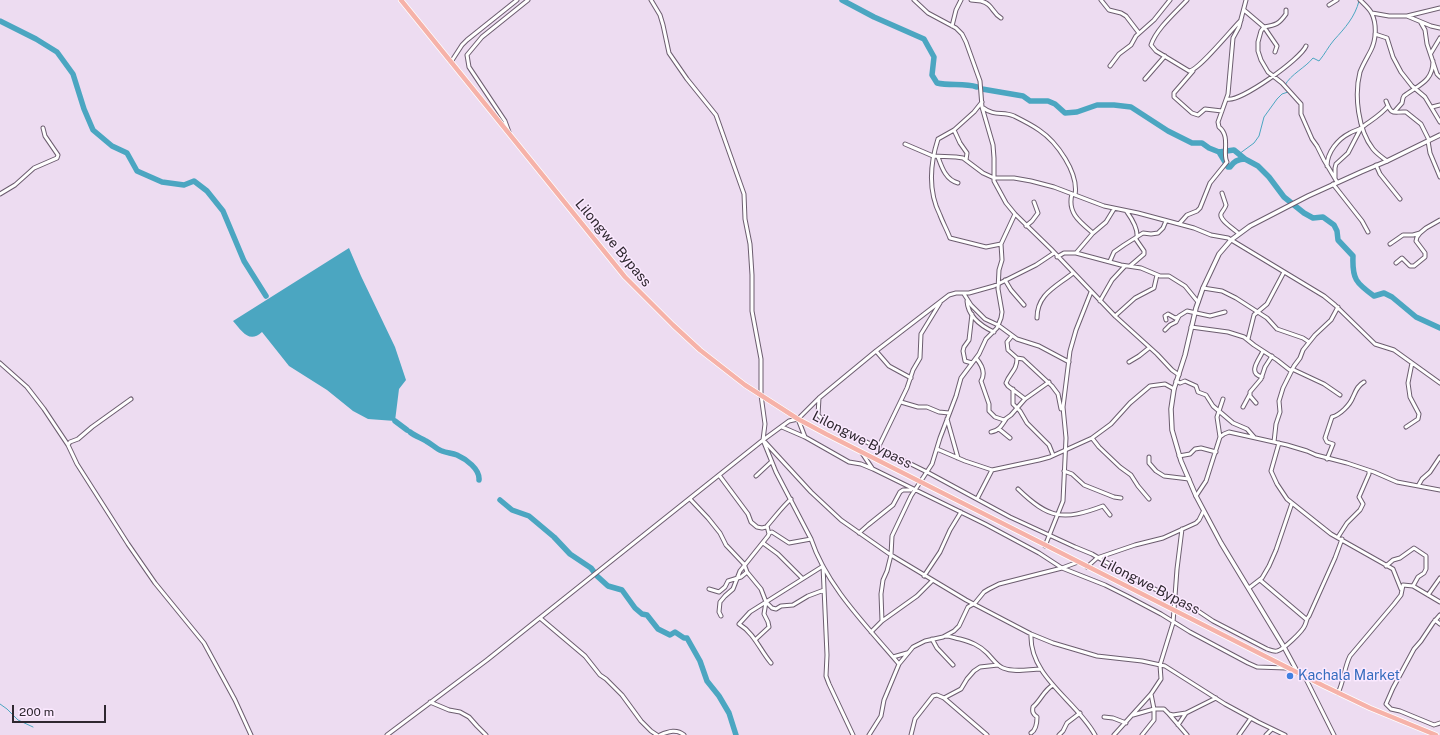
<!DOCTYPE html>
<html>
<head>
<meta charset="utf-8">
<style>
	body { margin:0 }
	#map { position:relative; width:1440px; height:735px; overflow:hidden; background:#eddcf1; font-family:"Public Sans",sans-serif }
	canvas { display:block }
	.scale { position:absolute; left:12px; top:705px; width:94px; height:18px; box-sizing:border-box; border:2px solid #2f2830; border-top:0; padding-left:5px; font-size:12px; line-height:14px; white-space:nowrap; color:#2f2830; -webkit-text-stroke:3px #fbe9ff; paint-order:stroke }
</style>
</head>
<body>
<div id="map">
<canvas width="1440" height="735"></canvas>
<div class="scale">200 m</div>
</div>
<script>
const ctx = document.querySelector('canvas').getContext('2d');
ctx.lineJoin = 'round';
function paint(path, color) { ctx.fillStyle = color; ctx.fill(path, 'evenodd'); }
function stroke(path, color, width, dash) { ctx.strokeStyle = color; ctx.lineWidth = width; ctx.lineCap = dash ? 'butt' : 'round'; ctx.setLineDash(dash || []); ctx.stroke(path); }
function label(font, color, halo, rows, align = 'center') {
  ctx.font = font + ' "Public Sans",sans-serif'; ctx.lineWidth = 3; ctx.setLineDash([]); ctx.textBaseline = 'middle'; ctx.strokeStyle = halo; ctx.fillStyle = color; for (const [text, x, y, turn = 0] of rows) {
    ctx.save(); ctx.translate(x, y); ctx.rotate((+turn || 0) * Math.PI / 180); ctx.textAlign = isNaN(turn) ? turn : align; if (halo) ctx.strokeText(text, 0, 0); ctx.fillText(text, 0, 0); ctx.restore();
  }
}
const water = new Path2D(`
	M349,248L361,276L395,347L406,380L399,389L395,421L368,419L353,411L327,390L289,366L262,332C249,344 242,331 233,321Z`);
const stream = new Path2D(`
	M1285,85C1291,74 1305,68 1313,58L1319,61C1325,54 1328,47 1334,40C1345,28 1355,17 1359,1
	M1239,154L1254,143L1259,136L1264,117L1277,99L1282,94L1288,92
	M0,704L7,709L18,720L33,727`);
const river = new Path2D(`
	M842,0L874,17L924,39L934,57L932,75L937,83C950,86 964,83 977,87
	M0,21L36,39L57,52L73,74L84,109L93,130L112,146L127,153L137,171L162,182L184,185L194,181L207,191L223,211L244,261L266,296
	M982,89L1023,96L1030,101H1048L1055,104L1065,113L1077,112L1097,105H1114L1131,107L1168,131L1192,143H1202L1209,148L1219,152L1234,150L1245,159L1258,166L1269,177L1284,197L1304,213L1313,218L1323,217L1334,225L1337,231L1338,240L1353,256C1352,279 1356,283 1374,296L1384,293L1392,297L1416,317L1440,328
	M1219,152L1228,167H1230C1233,162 1239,159 1245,159
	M395,421L407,430
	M410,432C415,436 421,438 426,441C432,444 436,449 442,451C447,453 452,453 457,455C466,459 480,469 479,480
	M500,500L512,510L529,516L554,537L570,554L591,568L594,572
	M597,576L608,586L622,590L635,608L642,614L647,615L658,629L670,635L675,632L684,638H687L700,661L707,681L719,696L729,713L736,735`);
const minor = new Path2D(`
	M651,0L660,15L663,25L669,53L687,79L716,115L744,194L745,219L750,244L752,275V311L761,359V395L765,424L763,440L776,472L811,539C827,587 867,626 899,664
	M914,0L928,13L956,28L962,34L966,42L980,81L982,107L993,145L994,158V181L1006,203L1015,214L1051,249L1115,316L1157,354L1172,370L1179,375
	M971,0L981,1
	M1101,0L1109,10L1121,13L1126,16L1139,33
	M1187,0C1176,12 1156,29 1151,45L1156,51L1189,71C1198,71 1232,29 1241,20
	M1360,0C1364,4 1370,9 1372,14C1377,25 1376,40 1371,50C1367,58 1363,64 1360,72C1354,95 1358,130 1373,149C1377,154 1382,157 1387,161
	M981,1C993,4 992,13 1001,18
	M1329,5L1337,0
	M1244,10L1264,27L1261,31L1258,42V51L1261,60L1268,72L1282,83L1301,104V114L1312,139L1317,146L1324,160L1337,182
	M1372,13L1389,16H1407L1431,26L1440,28
	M1407,16L1440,8
	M1421,23L1425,30L1427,44L1437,74L1440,77
	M952,26L956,10L961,0
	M1375,34L1387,38L1393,57L1401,72L1412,86L1425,97L1440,122
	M1275,52L1277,46L1264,27C1276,25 1279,24 1286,14V10
	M1431,53L1440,38
	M451,62L462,45L467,40L517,0
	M1110,66L1119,54L1131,45L1136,36L1154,20L1170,0
	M1193,71L1174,93V97L1192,113L1198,115L1205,109L1222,111
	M1145,79L1165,56
	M1227,99C1239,103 1301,59 1306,46
	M1386,101C1392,117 1394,111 1406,112L1421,124L1429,140
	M982,102L974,112L954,130L938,139C930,164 928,191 940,215C943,223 947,230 950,238L986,247L1001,244
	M982,107C995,117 1002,111 1014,116C1022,120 1032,125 1039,130C1057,142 1079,173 1075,195
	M1432,107L1440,105
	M1394,112L1402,103L1403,98L1404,96C1418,85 1433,82 1433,61
	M954,130L960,143L967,153L966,160
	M509,132L505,121L469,67L467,55L482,37L528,0
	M1428,141L1430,153L1440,177
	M905,144L933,156L956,157L963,158L983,173L994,178H1014L1031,181L1054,187L1104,206L1138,213L1194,228L1211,235L1228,238L1324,296L1335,305L1375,344L1394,350L1440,383
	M938,157C942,168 946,180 958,183
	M1376,165L1380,174L1400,199
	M1327,166C1327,152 1338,139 1350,133C1353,131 1358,130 1361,128C1370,121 1381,115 1388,106
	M1335,178V168L1336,164L1348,153L1361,128
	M1333,184L1362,221L1368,232
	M1222,193L1226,205C1225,209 1222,211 1221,214C1219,220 1234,229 1238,233
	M0,194L15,185L34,168L57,158L58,155L45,136L43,128
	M1072,194C1067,213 1080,222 1093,233
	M1127,212C1132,219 1138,228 1137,237
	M1179,224L1187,215L1197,211L1200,208L1210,183L1227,162C1222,154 1231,136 1219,127L1218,122L1228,94L1233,38L1239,27L1246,0
	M1026,226L1032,221L1038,213L1034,202
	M1390,244L1403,235H1413L1420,233L1426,228L1440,220
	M1076,253L1093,233L1106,222L1114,209
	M1057,257L1064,253H1076L1121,265L1141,268L1160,276H1169L1185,286L1198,302
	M1110,261L1114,252L1124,245L1143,233L1151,234L1158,233L1163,228L1166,221
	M1396,263L1402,258L1410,266H1414L1425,257V253L1416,241L1417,237L1420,233
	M1130,266L1144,254V251L1135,238
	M1005,280L1011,290L1024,305
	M1203,288L1222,291L1236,298L1267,318L1277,329L1303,338L1309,342
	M964,294L971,305L985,319L998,325L1017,339L1039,346L1069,362
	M967,301C968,316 981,326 994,332
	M1100,301L1112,280L1125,266
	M1115,316L1135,298L1154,288L1157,275
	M1037,318C1037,294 1056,287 1073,273
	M1166,320L1165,316L1168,314L1175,318L1178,317
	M1191,327L1228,332L1244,337L1254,345L1277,360L1291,371
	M1165,330L1170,325L1176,322L1179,316L1187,311L1210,316L1225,312
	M1012,336L1007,342L1008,350L1017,358L1023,359L1052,386L1058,394L1061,409
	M1248,339L1254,315L1267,304L1284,272
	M876,351L889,366L911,378
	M976,358C982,365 986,373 981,381L989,404V411L995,417L1004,420L1011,415L1025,399L1049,382
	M1017,358C1017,371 1010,372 1006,383L1008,386L1025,399
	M1129,362L1139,356L1149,348
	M0,363L27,387L44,409L68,445L77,464L128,544L155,583L204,643L235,700L251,735
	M972,363L965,361L963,351L964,347L969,340L972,314
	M1292,369L1324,384L1340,395
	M1262,377C1247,373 1259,360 1263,351
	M1176,381L1180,383L1185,381L1196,386L1198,392L1206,395L1213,406L1233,423L1247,429L1254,437
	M1013,389V404L1020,411L1027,423L1049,445L1053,455
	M819,398L818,415L824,421L927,472L1010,517L1075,547L1092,554L1138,581L1192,607L1213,621L1267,649C1270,650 1274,652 1277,651C1283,650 1303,631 1305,625C1307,621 1306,619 1309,616L1335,558L1342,539
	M901,402L918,407H927L939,412L949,413
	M1256,403L1250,396V392L1261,379L1265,367L1272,356
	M1243,407L1250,394
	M798,419L805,437
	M947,419L958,458
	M782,427L805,437L849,462L861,464L873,469L985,524L1039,553L1062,568L1105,585L1127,596L1161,614L1190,632L1248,663L1257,667L1286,668
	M1406,427L1418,419L1419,414L1410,397L1408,383L1412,363
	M999,429L1010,438
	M991,432C999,431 1002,425 1006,419
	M1220,437L1217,417L1223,399
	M1092,438L1099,447L1120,467L1131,475L1138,486L1149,499
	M765,442L811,492L841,520L891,555L966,600L1031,634L1053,643L1097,656L1142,661L1165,666L1225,704L1258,722L1285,735
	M1274,442L1276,424L1280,412L1279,401L1283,388L1294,366L1300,358L1303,350L1315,335L1331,320L1338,307
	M1279,443L1271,471L1277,484L1287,499L1331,534L1393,569L1401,589
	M68,445L70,442L78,439L92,427L131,399
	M878,448L907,388L913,370L920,358L921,334L940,303
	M937,449L965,461L992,470L1039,460L1050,457L1092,438L1111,424L1130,403L1150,386L1165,384L1174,389
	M862,453L872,468
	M1179,456L1190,454L1195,449L1201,448L1216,452
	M1149,457V463L1156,471L1164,476L1189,479
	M1327,459L1333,444L1327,442L1325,438L1332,417C1340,415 1350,405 1353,397C1356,391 1357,386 1364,382
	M1064,471L1072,474L1084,485L1114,497L1121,498
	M719,475L748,514L751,522L757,527L762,528L766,527
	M756,476L771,462
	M1418,486L1422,479L1430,472L1440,457
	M1018,489C1049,519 1063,521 1103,506L1110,515
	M1196,496L1206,481L1220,437L1224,434L1229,432L1287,445L1307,451L1316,455L1347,463L1374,472L1397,482L1440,490
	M690,499L708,518L720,533L726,545L744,564L747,572L761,589L766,602L764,614L768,622L769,627L755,640
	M977,499L992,470
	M769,533L772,532L789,543L811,539
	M859,533L868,525L893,505L900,492L903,490H911
	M1338,537L1347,523L1360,510L1363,504L1359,497L1369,474V471
	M763,543L778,554L802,578
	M1045,546L1063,501L1066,438L1063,407L1070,351L1076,330L1091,292
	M1386,566L1393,560L1400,558L1414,548L1426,556V569L1424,573L1418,577L1413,586
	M1087,567L1097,558L1135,545L1163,538L1196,523L1199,520L1203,512
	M924,576L940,552L950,530L961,512
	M1260,580L1306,619
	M1249,588L1262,578L1269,566L1276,550L1292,503
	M709,589L719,592L725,587L728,581L741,577L747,572
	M1428,595L1440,578
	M766,602L772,608L776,609L781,606L793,605L808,596L824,590
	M1440,615L1433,623L1421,641L1414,649L1393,688L1386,704L1391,709L1400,711L1434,725L1440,723
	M721,616L719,612L720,602L725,596L733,589L740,571L768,536L769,534L767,526C775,517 782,507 791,499
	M540,618L585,656L600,675L606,679L622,695L641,721L651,731L657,735
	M1435,620L1440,624
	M882,621L881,594L883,580L887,571L891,555L892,536L911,496L932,464L940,438L956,396L961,378L979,354L986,339L997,328L1001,318L1002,312L998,289L999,270L1002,260L1001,244L1015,214
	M871,632L882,621L917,596L932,581
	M1031,634C1029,677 1077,701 1095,735
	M945,636C951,636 954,638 960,639C971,642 979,645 987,653C992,658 997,666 1003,668C1015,673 1029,669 1041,669
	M932,639L937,648L953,665
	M893,657L907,653
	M771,663C760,650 754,633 739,624L750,612L823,566L827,655L826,676L829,684L853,735
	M1305,677L1334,735
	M1338,693C1344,681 1344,668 1350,656L1394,604L1401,595L1403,585L1413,586L1440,602
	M944,698L961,689L967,679L974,671L980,667L998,665
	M430,702L449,710L460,712L469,717L477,726L486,735
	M1169,714L1187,735
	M1133,715L1154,709H1164L1169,714L1173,715L1186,713
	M1104,717L1113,718L1126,723
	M1178,725L1186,713L1216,698
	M1031,733C1036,730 1037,723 1037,717C1033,714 1032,712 1033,707C1041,700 1044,690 1053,685
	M387,735L487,660L763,440L789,421L798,419L819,398L876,351L949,295L956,293H969L994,286L1036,265L1054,253
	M660,735C669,731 677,729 684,735
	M869,735L881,716L884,700L899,664L913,647L925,641L943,637L954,631L959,626L968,607L975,603L984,592L989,589L999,584L1062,568L1078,562
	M911,735L915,719L933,696L937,695L944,698L987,735
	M1059,735L1063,731L1067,723L1080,713
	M1114,735L1151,694L1161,679L1160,665L1173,623L1177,569L1182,529
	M1142,735L1154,720V709L1151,694
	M1239,735L1251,718
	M1266,735L1272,729`);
const tertiary = new Path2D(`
	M1298,673L1284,647L1221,543L1196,496L1181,461L1172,430L1171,409L1174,389L1185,355L1196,308L1203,288L1219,254L1231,240L1250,226L1308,196L1361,172L1387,161L1440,135`);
const primary = new Path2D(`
	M401,0L625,277L673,325L700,350L745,385L798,419L826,434L1324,686L1370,708L1436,735`);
const markers = [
	[1290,676,4,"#3f7fe0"]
];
const streetNames = [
	["Lilongwe Bypass",613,243,50],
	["Lilongwe Bypass",862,440,27],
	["Lilongwe Bypass",1150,586,27]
];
const shopNames = [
	["Kachala Market",1298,676]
];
paint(water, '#4ba6c1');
stroke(stream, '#4ba6c1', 1);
stroke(river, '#4ba6c1', 5.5);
stroke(minor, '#6c5d6f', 5);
stroke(tertiary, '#6c5d6f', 5.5);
stroke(primary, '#fff', 6);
stroke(minor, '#fff', 3);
stroke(tertiary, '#fff', 3.5);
stroke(primary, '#f6b2a9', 4.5);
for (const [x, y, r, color] of markers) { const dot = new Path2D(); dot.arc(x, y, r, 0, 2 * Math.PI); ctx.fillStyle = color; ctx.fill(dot); stroke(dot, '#fbe9ff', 1.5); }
label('14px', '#2f2830', '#fbe9ff', streetNames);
label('14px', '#366cbe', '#fbe9ff', shopNames, 'left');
</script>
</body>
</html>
